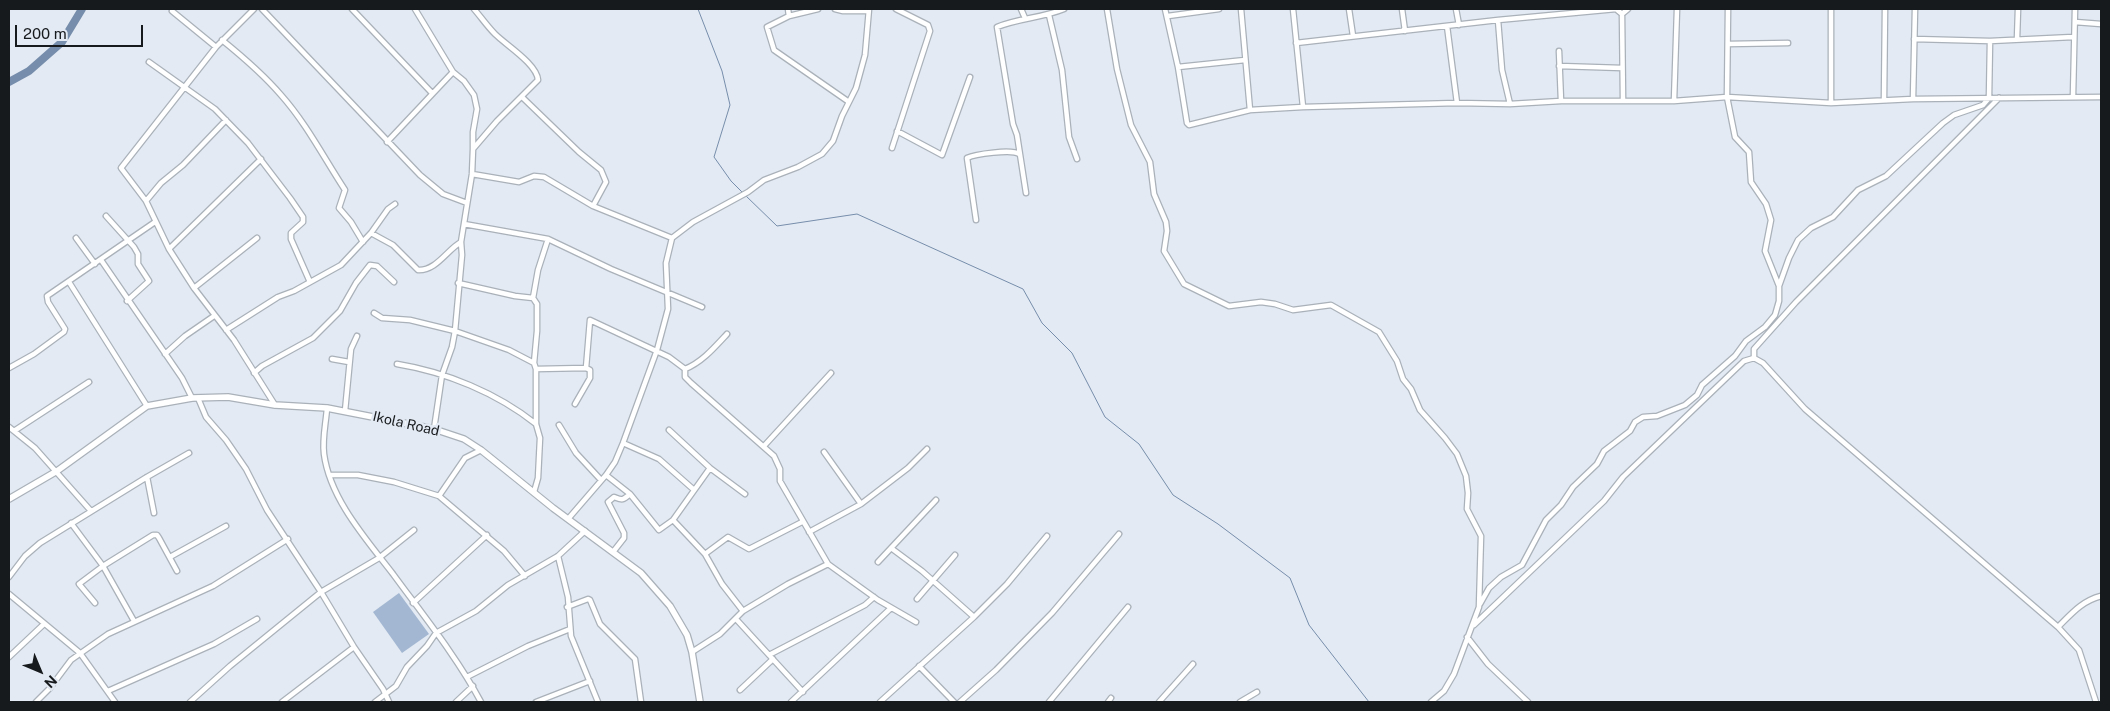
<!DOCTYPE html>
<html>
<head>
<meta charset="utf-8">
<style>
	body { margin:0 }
	#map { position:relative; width:2110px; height:711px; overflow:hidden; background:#e3eaf3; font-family:"Public Sans",sans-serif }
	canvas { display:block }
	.frame { position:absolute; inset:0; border:10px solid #171a1d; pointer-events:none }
	.north { position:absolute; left:15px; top:646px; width:50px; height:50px; -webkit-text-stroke:4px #e3eaf3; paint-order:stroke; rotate:135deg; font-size:14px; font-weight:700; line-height:20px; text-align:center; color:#171a1d }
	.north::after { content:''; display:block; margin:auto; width:18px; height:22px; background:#171a1d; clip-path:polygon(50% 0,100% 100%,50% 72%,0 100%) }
	.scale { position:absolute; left:15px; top:25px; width:128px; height:22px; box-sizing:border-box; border:2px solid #171a1d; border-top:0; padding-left:6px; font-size:15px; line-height:18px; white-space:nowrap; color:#171a1d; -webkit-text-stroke:4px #e3eaf3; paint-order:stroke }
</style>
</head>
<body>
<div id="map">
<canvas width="2110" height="711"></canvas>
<div class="frame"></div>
<div class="north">N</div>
<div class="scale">200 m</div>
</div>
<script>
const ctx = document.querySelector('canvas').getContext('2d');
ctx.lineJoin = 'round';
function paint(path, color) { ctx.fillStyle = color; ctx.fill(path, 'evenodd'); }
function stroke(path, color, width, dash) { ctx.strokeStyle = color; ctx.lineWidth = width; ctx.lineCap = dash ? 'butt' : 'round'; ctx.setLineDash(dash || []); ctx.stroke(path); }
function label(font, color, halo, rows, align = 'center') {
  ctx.font = font + ' "Public Sans",sans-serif'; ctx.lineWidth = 5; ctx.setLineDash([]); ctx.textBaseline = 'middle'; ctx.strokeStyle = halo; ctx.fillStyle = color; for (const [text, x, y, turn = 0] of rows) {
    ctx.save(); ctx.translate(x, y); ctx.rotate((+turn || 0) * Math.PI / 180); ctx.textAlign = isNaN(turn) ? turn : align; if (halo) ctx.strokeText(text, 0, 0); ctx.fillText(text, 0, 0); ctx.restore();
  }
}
const green = new Path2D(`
	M399,593L429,634L402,653L373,612Z`);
const stream = new Path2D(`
	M698,9L722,71L730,105L714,157L731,181L743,193
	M745,195L777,226L857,214L1023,289L1042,323L1072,353L1105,417L1139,444L1173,495L1218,524L1290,578L1309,625L1369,702`);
const river = new Path2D(`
	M9,82L29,71L62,42L82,9`);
const minor = new Path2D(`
	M254,9L216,47L121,168L146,201L169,249L194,288L234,340L275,405
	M262,9L420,175L443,194L467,203
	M352,9L432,93
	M415,9L453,72L464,81L474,95L477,109L473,132V149
	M788,9L789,16L767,27L774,50L849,102
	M835,9L843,11H868
	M1021,9L1025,18
	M1107,9L1117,69L1131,125L1150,162L1154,194L1166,222L1167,231L1164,251L1184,284L1229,306L1261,302L1275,304L1293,310L1331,305L1379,332L1397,361L1403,379L1411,389L1420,410L1445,438L1457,454L1466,476L1468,493L1467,509L1481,536L1479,607L1454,674L1444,691L1431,702
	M1165,9L1178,67L1187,123L1189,125L1250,110L1303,107L1457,103L1510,104L1561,101H1674L1727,97L1831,103L1913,99L2101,97
	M1241,9L1250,110
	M1293,9L1303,107
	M1349,9L1353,36
	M1402,9L1405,31
	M1456,9L1459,25
	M1831,9V103
	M172,11L216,47
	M1622,14L1628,9
	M1049,15L1062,70L1069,137L1077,159
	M789,16L818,9
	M1168,16L1219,9
	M1498,20L1502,70L1510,104
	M2075,22L2101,24
	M1447,26L1457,103
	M1914,39L1990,41
	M2017,39L2018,9
	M222,40C243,57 263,74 281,95C306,123 324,158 345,190L339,208L351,222L363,242
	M1296,43L1498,20L1616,9L1622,14L1623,99
	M1728,44L1788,43
	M1559,51L1561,101
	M149,62L215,109L248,143L290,198L303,217V222L291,233V239L310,282
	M1559,66L1622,68
	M1178,67L1245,60
	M2073,96L2075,9
	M522,97L579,152L601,170L606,182L593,206
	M1913,99L1915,9
	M1884,100L1885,9
	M1674,101L1677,9
	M897,131L942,155L970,77
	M387,142L453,72
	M892,148L930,31L928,25L896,9
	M472,174L519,182L534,176L544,177L593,206L672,238
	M1026,193L1017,135L1013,124L997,27C1019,18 1042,18 1064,9
	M146,201L161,183L183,165L226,120
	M106,216L134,247L138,254V264L149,281L127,301
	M976,220L967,158C975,154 1012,149 1019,154
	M464,224L548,239L611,269L702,307
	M371,233L388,209L395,204
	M76,238L95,264
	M169,249L261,159
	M101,260L182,378L192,398
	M69,282L147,406
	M458,283L515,296L533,298
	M1779,286L1789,258L1798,240L1811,228L1833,217L1858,190L1886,176L1943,123L1954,115L1983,105L1989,98L1990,41L2073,37
	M194,288L257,238
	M374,313L382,318L410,320L455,331L509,350L534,363L536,369V424L540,438L538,478L534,492
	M226,330L278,297L294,291L341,265L371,233L393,245L418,270C436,271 447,250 461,242
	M165,354L185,336L214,316
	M1754,358V349L1796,302L1999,98
	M332,359L349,362
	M534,363L537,331V304L533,298L538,270L548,239
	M397,364C446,372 497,393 536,424
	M9,368L34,354L64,332L65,329L48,302L47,296L155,222
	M586,368L590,320L669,357L685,369V377L691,383L774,456L780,469V481L828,564L878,600L916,622
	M536,369L586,368L590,370V378L575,404
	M685,369C702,362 714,348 727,334
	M254,373L262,366L313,338L340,311L356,283L370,265L377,266L394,282
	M198,398L206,417L226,440L246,469L267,510L321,592L354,647L383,689L389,702
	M327,408C326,423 322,439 324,454C330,499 366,539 393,574C423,615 457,657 481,702
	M345,411L351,349L357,336
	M559,425L576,453L601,480
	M9,427L35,448L91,511
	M434,429L442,375L452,347L455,331L462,255L461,242L472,174L473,149L497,121L538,80C537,64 506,45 495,34C487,26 481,17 474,9
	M669,430L710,468L745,494
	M14,431L89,382
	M623,443L659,459L693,489
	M764,446L831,373
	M824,452L861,504
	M329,475H358L394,482L439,496L504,551L525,576
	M606,475L630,494L659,530L673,520L710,468
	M147,477L154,513
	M439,496L465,458L481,450
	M568,519L606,475L615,462L623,443L657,350L668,309L666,263L672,238L693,222L748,192L764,180L798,167L822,154L833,141L842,116L856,88L865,55L869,9
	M673,520L705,554L722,584L743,611
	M71,523L103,566L134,621
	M809,532L861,504L908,468L927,449
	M891,548L922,571L974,617
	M613,552L624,538V533L608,502L614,497C622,500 622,501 630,494
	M705,554L728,537L749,549L802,522
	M558,556L568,597L571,636L598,702
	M170,557L226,526
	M878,562L936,500
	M9,577L25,556L40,543L147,477L189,453
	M9,594L80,653L115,702
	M917,599L955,555
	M95,603L79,584L103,566L153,535H157L159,538L177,571
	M413,603L487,535
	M1480,604L1489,588L1501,577L1522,565L1546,520L1561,505L1573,487L1597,464L1604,451L1630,431L1635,422L1643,417L1657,416L1685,405L1697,395L1702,385L1735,356L1746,341L1765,327L1775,315L1779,301V286L1765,251L1771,220L1766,204L1751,182L1749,152L1735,137L1727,97L1728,9
	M567,607L588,599L590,600L600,624L635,659L641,702
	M736,619L803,692
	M1474,625L1604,501L1623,477L1744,361L1754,358L1763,363L1805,409L2058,627L2079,650L2096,702
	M2058,627C2072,613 2082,601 2101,596
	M1467,637L1488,664L1528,702
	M692,652L720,634L743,611L788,584L828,564
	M769,655L865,605L874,597
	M9,657L44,624
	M919,666L954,702
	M467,677L528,646L570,629
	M740,690L773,659
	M108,691L214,644L257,619
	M36,702L50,688L71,660L108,634L213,586L288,539
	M190,702L230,666L321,592L379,558L414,530
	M282,702L354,647
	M375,702L396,686L407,667L427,646L436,633L476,611L508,585L558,556L585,531
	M456,702L473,686
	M536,702L590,681
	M791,702L891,608
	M880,702L974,617L1007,584L1047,536
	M960,702L996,670L1052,613L1119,534
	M1049,702L1128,607
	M1108,702L1111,698
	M1159,702L1193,664
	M1240,702L1257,692`);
const tertiary = new Path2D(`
	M9,499L57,471L147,406L192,398L228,397L275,405L327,408L434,429L464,439L481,450L553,508L641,573L670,606L687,635L692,652L700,702`);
const streetNames = [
	["Ikola Road",406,424,13]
];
paint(green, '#a3b7d2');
stroke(stream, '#768dab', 1);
stroke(river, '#768dab', 8);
stroke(minor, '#aab1b9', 7);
stroke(tertiary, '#aab1b9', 8);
stroke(minor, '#fff', 4.5);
stroke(tertiary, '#fff', 5.5);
label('14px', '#171a1d', '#e3eaf3', streetNames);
</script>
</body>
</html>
